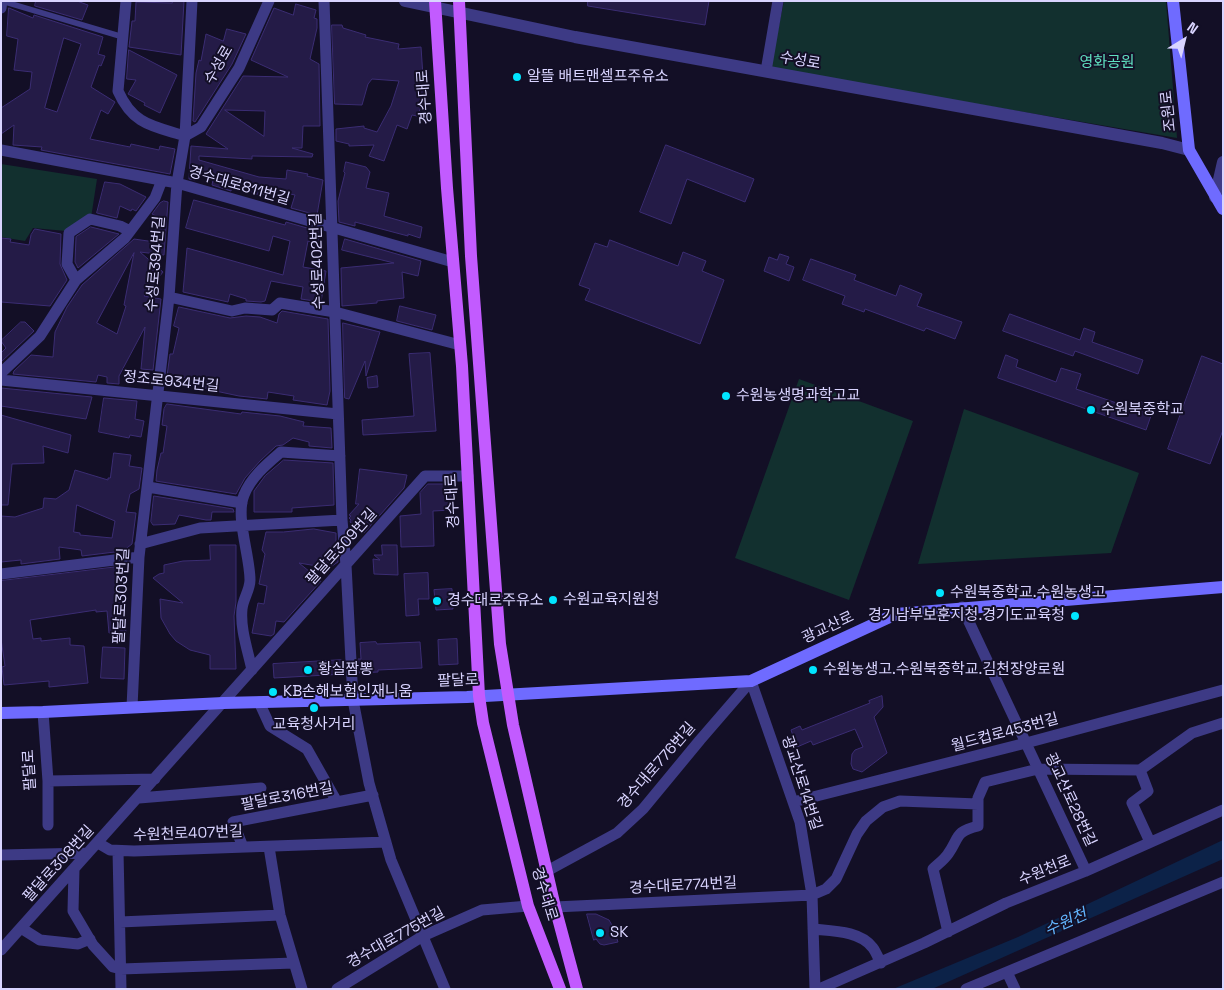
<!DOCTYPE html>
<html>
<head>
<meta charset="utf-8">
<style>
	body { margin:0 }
	#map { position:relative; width:1224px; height:990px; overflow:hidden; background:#130f26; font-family:"Space Grotesk",sans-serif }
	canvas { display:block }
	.frame { position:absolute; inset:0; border:2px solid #d9d4ff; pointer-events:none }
	.north { position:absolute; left:1159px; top:15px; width:50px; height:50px; -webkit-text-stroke:4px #130f26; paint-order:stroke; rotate:36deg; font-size:14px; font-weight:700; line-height:20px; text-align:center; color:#d9d4ff }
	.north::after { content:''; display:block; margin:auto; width:18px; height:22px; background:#d9d4ff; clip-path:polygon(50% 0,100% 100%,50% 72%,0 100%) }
</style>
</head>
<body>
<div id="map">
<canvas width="1224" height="990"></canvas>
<div class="frame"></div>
<div class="north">N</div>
</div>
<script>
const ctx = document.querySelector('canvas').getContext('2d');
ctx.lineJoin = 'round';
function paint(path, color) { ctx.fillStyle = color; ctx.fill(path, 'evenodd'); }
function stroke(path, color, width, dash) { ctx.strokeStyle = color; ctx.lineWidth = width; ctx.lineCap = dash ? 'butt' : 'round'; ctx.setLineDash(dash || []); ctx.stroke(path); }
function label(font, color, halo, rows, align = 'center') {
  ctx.font = font + ' "Space Grotesk","Noto Sans KR",sans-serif'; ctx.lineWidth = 4; ctx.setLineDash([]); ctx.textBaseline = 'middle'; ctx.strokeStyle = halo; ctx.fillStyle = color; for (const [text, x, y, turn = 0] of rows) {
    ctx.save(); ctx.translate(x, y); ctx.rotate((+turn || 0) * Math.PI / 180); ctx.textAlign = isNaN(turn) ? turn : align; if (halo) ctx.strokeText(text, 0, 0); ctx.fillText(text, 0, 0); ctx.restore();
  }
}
const green = new Path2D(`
	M784,1H1166L1177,138L770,69Z
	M1,164L97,179L91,218L66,231L33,228L25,241L1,237Z
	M799,379L913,421L849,600L735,558Z
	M964,409L1139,473L1111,553L918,564Z`);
const water = new Path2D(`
	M1223,840V859L932,989H893L1018,937Z`);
const building = new Path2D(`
	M36,1H77L88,5L82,20L35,6Z
	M172,1H184L181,55L129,47L132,21H135L136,2L172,3Z
	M588,1H709L705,25L588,6Z
	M296,4L316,10L314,18L317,19V28L310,59L319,64L320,126H303L302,148H292L313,154L312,157L252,156V159L199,156V160L259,177L286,179L287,170L308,174L307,176L323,180L317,215L291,208L295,195L276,191L273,193V195L255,194V193L232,186L231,191L212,185L214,175L196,174L195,180L189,179L191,146L228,149L206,134L243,76L288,77L251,60L274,8L293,15ZM225,110L265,111L264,136Z
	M9,8L33,18L34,15L103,37L98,54L105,56L101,66L99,65L91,87L115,102L108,114L101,110L90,139L130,147L131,144L159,150L160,146L175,149L170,174L41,150L42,147L13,145L14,125L1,134V108L30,89L32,72L14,70L18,39L7,36ZM64,38L81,44L57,112L45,108Z
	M332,25H342L343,28L366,35L365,37L399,44L398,49L421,47L424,91H426L422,105L417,116L412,115L407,129L397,125L384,161L369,156L374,145L349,146V144L336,141V129L364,126V128L377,132L391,106L399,81L372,79L368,84L362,105L335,104Z
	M227,29L246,34L232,64L195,122L193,121L196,73L199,60L201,61L206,34L223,41Z
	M129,50L177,75L160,113L144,105L145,103L128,94L136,80L127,79Z
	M666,145L754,179L745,202L687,179L671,224L640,212Z
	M346,162L366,167L370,172L366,188L389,193L384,216L422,227L420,238L408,234V236L355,222V226L339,222L338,201L345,173L344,172Z
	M105,182L120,184L146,197L136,211L132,209L131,211L120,206L117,218L97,213Z
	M194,200L285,225L286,222L321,232L317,244L308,241L303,267L326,271L321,302L301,299L303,287L271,281L265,301L261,302L246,301V299L230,294L228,302L183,292L187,248L283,275L290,241L273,236L269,251L186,228Z
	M164,201L168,202L164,255L140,252L163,272L144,296L161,299L153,370L141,369L145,327L119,376V384L107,383V377L98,375L96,382L13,374L14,371L31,355L53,357L55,332L67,307L82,285L134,239L155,242L158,217L152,214L160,203ZM134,253L124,305L126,306L117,334L97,323Z
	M91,227L119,234L78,268L75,262L76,237Z
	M35,229L61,234L60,264L67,280L50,306L1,302V238L11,239L10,242L29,245L31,235Z
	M345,239L421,261L418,276L402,272L404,298L377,301V303L342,306L341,268L394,263L342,250Z
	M610,240L678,266L683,252L706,261L702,271L724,280L700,344L585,300L590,289L579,285L595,243L607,247Z
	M780,254L789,257L786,264L794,267L789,281L764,271L769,257L777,260Z
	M811,259L856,275L854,280L896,296L900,285L922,294L917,306L962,322L955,339L926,328L924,331L865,309L864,312L842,304L845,296L803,280Z
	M400,306L436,315L432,330L397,321Z
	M179,307L230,318L246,316L260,317L277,323L279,314L282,311L328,319L330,391L327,405L293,400L294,396L268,392L267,399L239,396L206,389V385L186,378L167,376L170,354H173L179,328L174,326Z
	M1010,314L1080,340L1084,328L1095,332L1092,342L1143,360L1138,374L1075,351L1073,356L1003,331Z
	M21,322H25L34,331L1,362V353L6,348L1,341Z
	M343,323L380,332L366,376L365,361L349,399L345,398Z
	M430,353L436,431L363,435L362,420L414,416L409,354Z
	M1006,355L1018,360L1016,367L1056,382L1061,368L1081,374L1076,389L1134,409L1139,401L1154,407L1146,430L998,378Z
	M1202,356L1223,364V430L1210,464L1168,449Z
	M377,376L378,387L368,388L367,378Z
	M1,388L92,397L86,419L1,406Z
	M104,398L137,401L135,419L144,421L141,437L130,435L129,438L99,432Z
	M167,404L241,414L242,412L280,416L304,422L303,426L331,428L332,448L309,446V442L293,438L283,445L276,446L260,461L245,478L236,494L156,481L157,470L161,453H163L167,426L162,425L164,409Z
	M1,415L71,435L68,453L43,446L44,463L12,464L8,505H1Z
	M114,453L131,455L129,466L142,468L139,489L130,494L126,512L136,513L132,544L123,551L82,556L81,550L59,547L60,559L21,564V560L1,562V516L15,517L43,508L44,498L56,499L69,490L75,470L108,480V478H110ZM77,505L115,521L112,538L80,535V533L74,532Z
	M284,460L333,463L334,505L292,508V512H254V491L265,476Z
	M360,469L407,475L404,488L364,533L350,522L351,520L349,518L351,516L349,515L359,504H356Z
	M428,484H451L452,510L433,511L434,546L401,547L400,516L421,514L420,493Z
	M154,496L233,509L234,512H212L211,520H206L179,515L175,524L153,525L151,522Z
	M314,529L336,533V553H337L338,562L329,568L299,563L321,581L284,622L276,621L274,634L271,636L252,633L258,603L264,604L267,586L259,584L265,554L262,550L266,532H283Z
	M210,545H236V602L234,616L236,669H210V655L190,650L176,641L170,634L161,618L160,599L183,603L153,578L159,574L164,573V565L183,561L210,560Z
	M382,545H397L398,575L374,574L373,559L380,560L374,555H382Z
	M118,567L119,579L118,580L126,632L109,633L107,611L96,612V610L30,620L33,639L41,638V641L70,638V645L84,646L88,683L49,687V681L4,685L2,667L5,666L1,639V581Z
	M428,573L429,599H418L419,615L406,616L404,574Z
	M452,589L453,609L436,610L434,590Z
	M457,639L458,664L439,665L438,640Z
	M376,642L377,644L420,642L422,668L378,670V672L359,673L358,659H361L360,643Z
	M103,647L125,648L124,679L101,678Z
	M343,660L344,674L274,678L273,664Z
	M882,696L883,707L874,717L887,753L862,772L853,769L851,764L852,754L855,750L863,747L855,729L813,745L811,741L797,747L791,730L800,726L802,730L870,703L869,701Z
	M587,914H596L609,920L613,927L618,942L604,945L600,944L596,939L594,940Z`);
const service = new Path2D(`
	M2,1L123,37`);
const minor = new Path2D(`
	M126,1L118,91C133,125 153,126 185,136L201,127L239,68L269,1
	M324,1L342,520L346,565L353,700L369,783L391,860L445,989
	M1,8L2,1
	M766,71L778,1
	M1,150L177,183L453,262
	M76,280L67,264L69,233L90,219L120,226L130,231
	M169,297L232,311L245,308L272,310L280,303L335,312L460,345
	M1,373L40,336L76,280L125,238L155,198L162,180
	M1,380L338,414
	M148,487L242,503
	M140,544L200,528L342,520
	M1,574L139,557
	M962,607L1086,871
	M252,670C248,651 240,629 242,609C243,599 250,590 250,580C250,556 235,516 244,495C251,477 267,464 281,452L340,456
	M259,702L270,726L307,749L337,802
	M132,707L139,557L169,297L177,183L185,136L192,1
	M43,712L48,781V825
	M1140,770L1148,791L1132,803L1150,842
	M48,781L155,779
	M139,798L261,788
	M793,802L1026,743L1223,690
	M98,843L110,850L134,851L386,842
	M243,847L233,822L373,795
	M269,847L280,915L302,989
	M118,851L121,989
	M1,855L88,853
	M74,869L73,911L93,945L113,967L121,969L294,963
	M547,871L617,833L643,809L700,740L751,681L800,822L812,895L815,989
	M555,907L812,895L826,889L836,879L857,834L866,821L883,807L900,801L978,804
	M120,922L280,915
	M21,928L40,940L78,944L90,939
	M813,929C833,931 861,931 873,948C876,952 878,958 881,963
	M948,932L933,869C938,864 944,860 948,854C960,837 954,832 978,826V798L985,782L1038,769L1140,770L1192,733L1223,723
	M1,950L425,476H468
	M1007,972L1015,989
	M337,989L423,936L482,910L528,906
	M819,989L924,943L1006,903L1086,871L1223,810
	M966,989L1223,882`);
const tertiary = new Path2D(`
	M405,1L575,37L1162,143L1189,150
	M1215,197L1223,162`);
const secondary = new Path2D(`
	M1173,1L1189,150L1223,209
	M1,713L43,712L223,703L467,697L751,681L896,614L1223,587`);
const primary = new Path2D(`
	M435,1L447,188L462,366L479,696L483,723L528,906L560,989
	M459,1L471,256L500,644L513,725L555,907L577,989`);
const markers = [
	[517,77,5,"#00e5ff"],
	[726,396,5,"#00e5ff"],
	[1091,410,5,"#00e5ff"],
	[940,593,5,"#00e5ff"],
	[553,600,5,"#00e5ff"],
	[437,601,5,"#00e5ff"],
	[1075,616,5,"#00e5ff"],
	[308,670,5,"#00e5ff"],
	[813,670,5,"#00e5ff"],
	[273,692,5,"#00e5ff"],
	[314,708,5,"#00e5ff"],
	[600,933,5,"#00e5ff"]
];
const streetNames = [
	["수성로",800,61,10],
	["수성로",219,65,-60],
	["경수대로",425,97,-94],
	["조원로",1169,111,-96],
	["경수대로811번길",239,186,16],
	["수성로402번길",318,261,-92],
	["수성로394번길",156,264,-85],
	["정조로934번길",171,382,6],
	["경수대로",453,501,-93],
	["팔달로309번길",342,547,-48],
	["팔달로303번길",122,596,-87],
	["광교산로",828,628,-25],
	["팔달로",458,681,-2],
	["월드컵로453번길",1005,733,-15],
	["경수대로776번길",657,766,-49],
	["팔달로",30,770,-93],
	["광교산로14번길",801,783,72],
	["팔달로316번길",287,797,-11],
	["광교산로28번길",1070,800,65],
	["수원천로407번길",188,834,-2],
	["팔달로308번길",59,864,-48],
	["수원천로",1045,871,-22],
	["경수대로774번길",683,886,-3],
	["경수대로",544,894,73],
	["경수대로775번길",396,938,-29]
];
const parkNames = [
	["영화공원",1107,63]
];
const poiNames = [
	["알뜰 배트맨셀프주유소",527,77],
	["수원농생명과학고교",736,396],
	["수원북중학교",1101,410],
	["수원북중학교.수원농생고",950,593],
	["수원교육지원청",563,600],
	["경수대로주유소",447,601],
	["경기남부보훈지청.경기도교육청",1065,616,"right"],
	["황실짬뽕",318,670],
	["수원농생고.수원북중학교.김천장양로원",823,670],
	["KB손해보험인재니움",283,692],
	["교육청사거리",314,725,"center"],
	["SK",610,933]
];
const waterNames = [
	["수원천",1066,923,-24]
];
paint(green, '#12302f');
paint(water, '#0c2248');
paint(building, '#241b47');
stroke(building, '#3b2d73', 1);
stroke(service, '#3d3a85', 5.5);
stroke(minor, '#3d3a85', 11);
stroke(tertiary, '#3d3a85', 12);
stroke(secondary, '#6f6bff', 12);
stroke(primary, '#c25bff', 12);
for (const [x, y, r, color] of markers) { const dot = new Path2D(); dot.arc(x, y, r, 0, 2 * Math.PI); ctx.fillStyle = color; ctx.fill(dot); stroke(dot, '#130f26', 2); }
label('15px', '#d9d4ff', '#130f26', streetNames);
label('15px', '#5fe0c0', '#130f26', parkNames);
label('15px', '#d9d4ff', '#130f26', poiNames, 'left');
label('italic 16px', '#62b6ff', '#130f26', waterNames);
</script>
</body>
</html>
